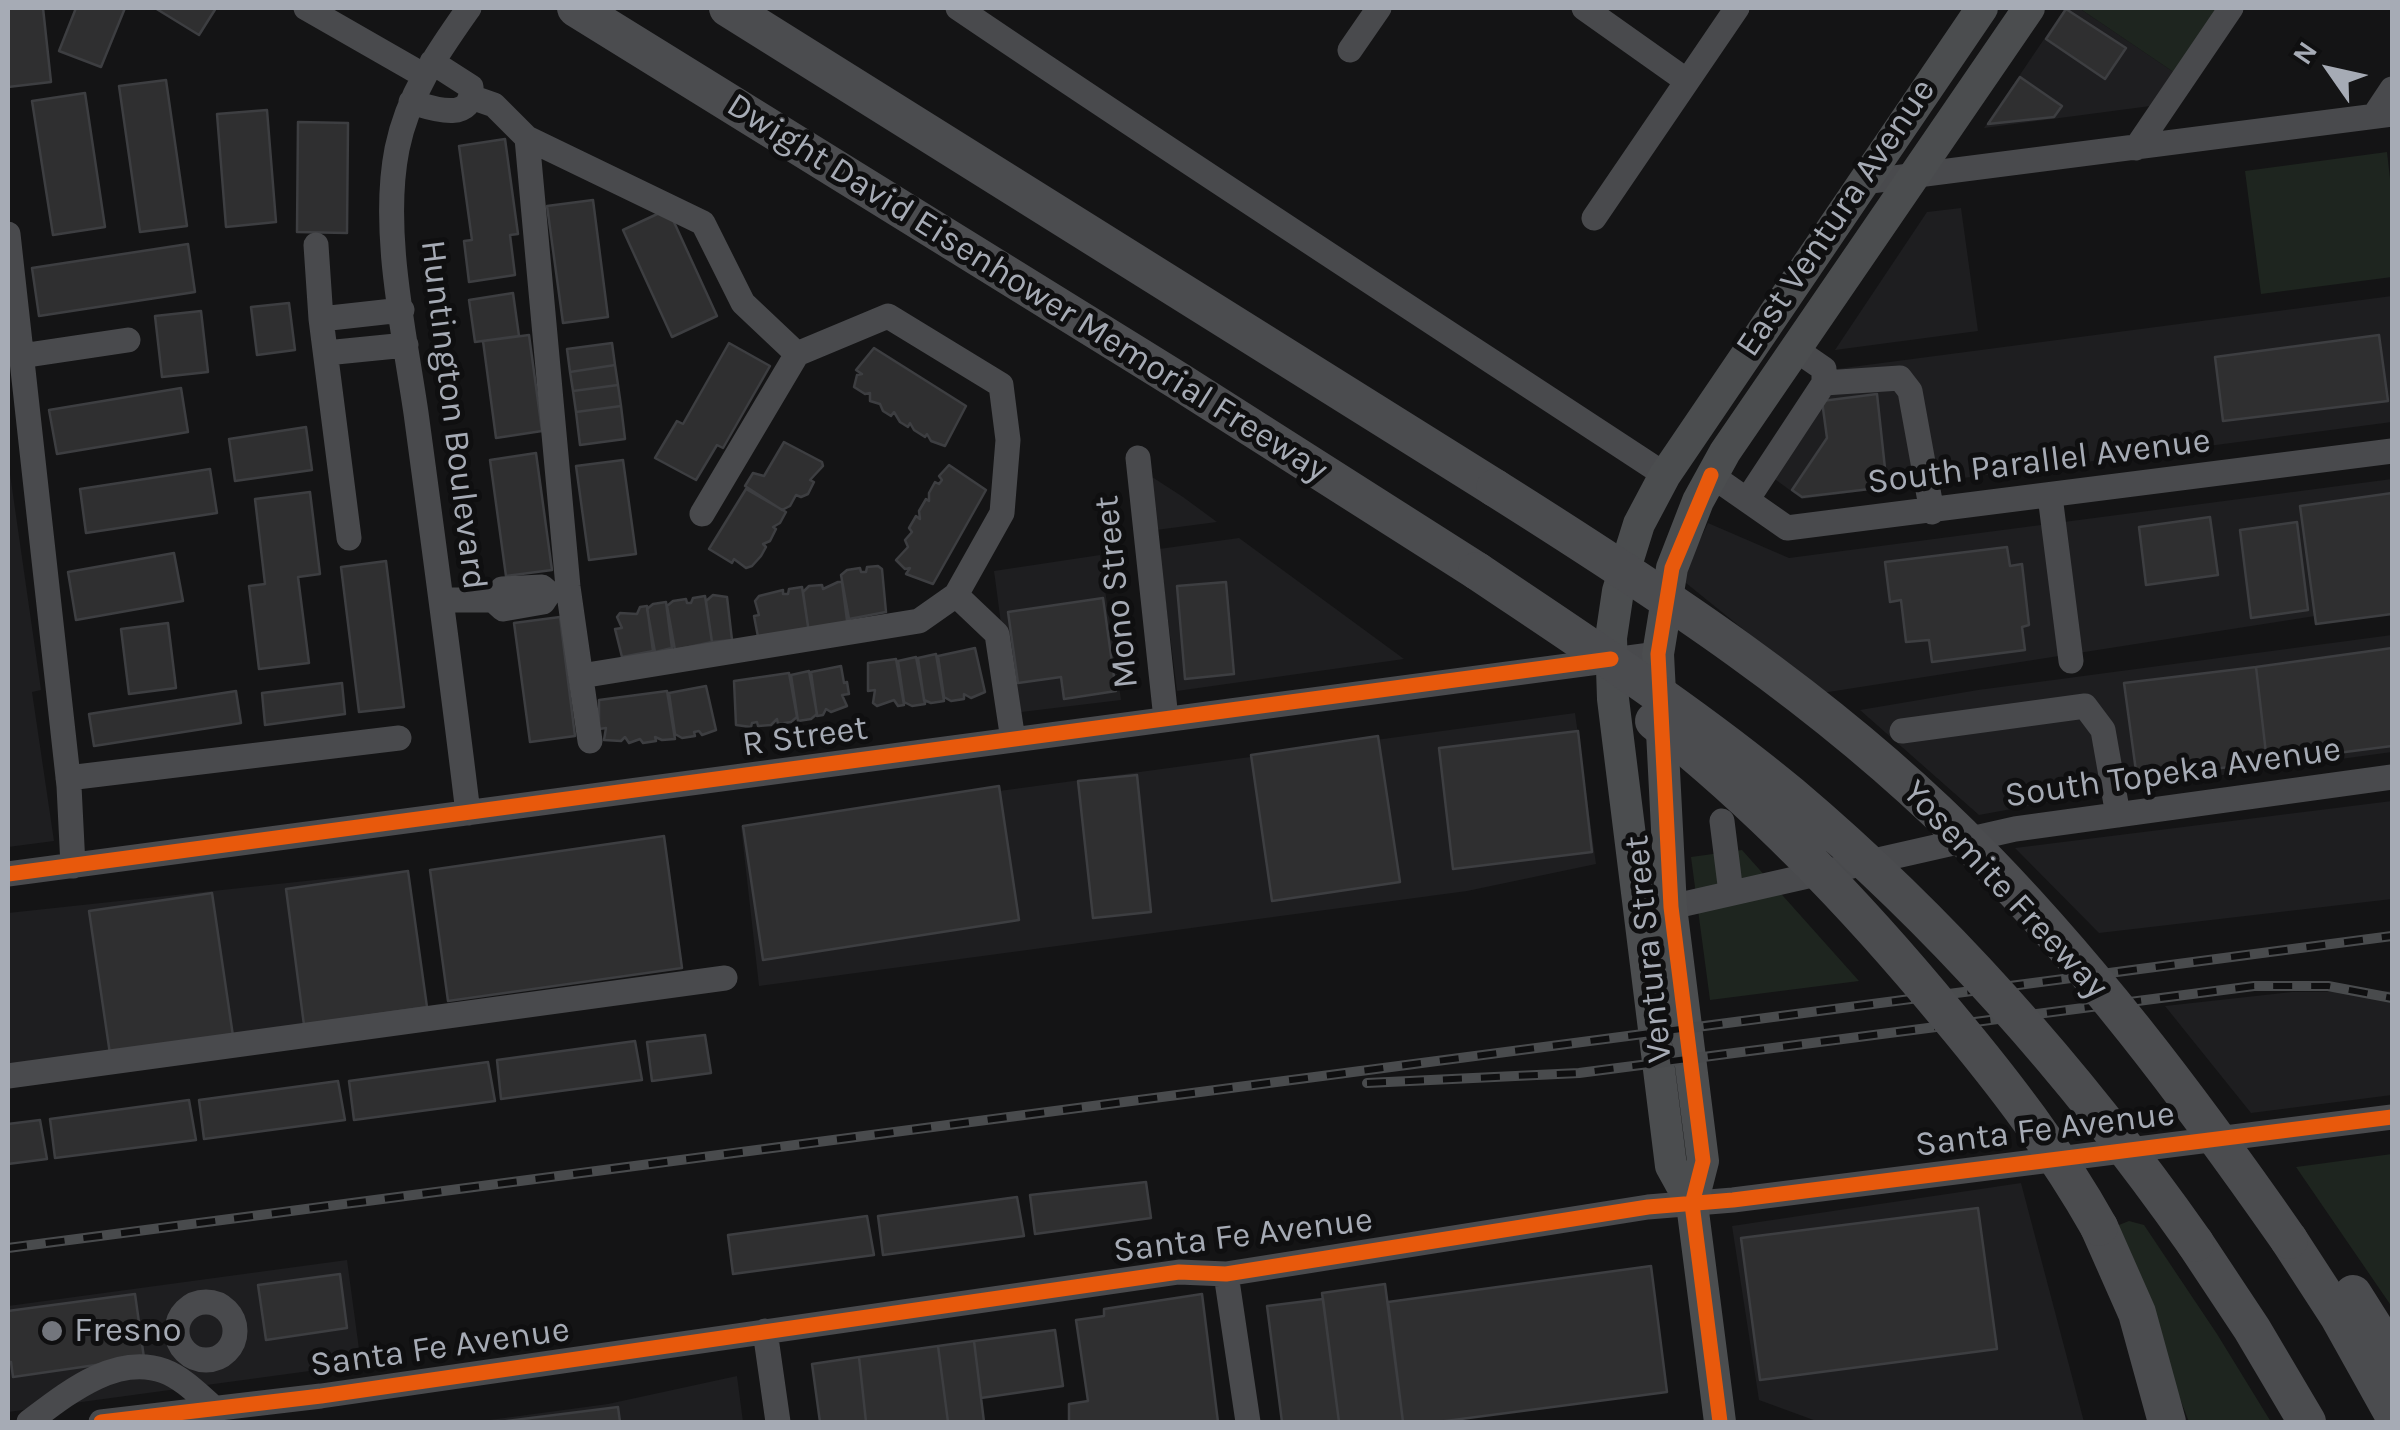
<!DOCTYPE html>
<html>
<head>
<meta charset="utf-8">
<style>
	body { margin:0 }
	#map { position:relative; width:2400px; height:1430px; overflow:hidden; background:#141415; font-family:Karla,sans-serif }
	canvas { display:block }
	.frame { position:absolute; inset:0; border:10px solid #a6abb5; pointer-events:none }
	.north { position:absolute; left:2280px; top:20px; width:100px; height:100px; -webkit-text-stroke:8px #0f0f10; paint-order:stroke; rotate:304deg; font-size:28px; font-weight:700; line-height:40px; text-align:center; color:#a6abb5 }
	.north::after { content:''; display:block; margin:auto; width:35px; height:45px; background:#a6abb5; clip-path:polygon(50% 0,100% 100%,50% 72%,0 100%) }
</style>
</head>
<body>
<div id="map">
<canvas width="2400" height="1430"></canvas>
<div class="frame"></div>
<div class="north">N</div>
</div>
<script>
const ctx = document.querySelector('canvas').getContext('2d');
ctx.lineJoin = 'round';
function paint(path, color) { ctx.fillStyle = color; ctx.fill(path, 'evenodd'); }
function stroke(path, color, width, dash) { ctx.strokeStyle = color; ctx.lineWidth = width; ctx.lineCap = dash ? 'butt' : 'round'; ctx.setLineDash(dash || []); ctx.stroke(path); }
function label(font, color, halo, rows, align = 'center') {
  ctx.font = font + ' Karla,sans-serif'; ctx.lineWidth = 10; ctx.setLineDash([]); ctx.textBaseline = 'middle'; ctx.strokeStyle = halo; ctx.fillStyle = color; for (const [text, x, y, turn = 0] of rows) {
    ctx.save(); ctx.translate(x, y); ctx.rotate((+turn || 0) * Math.PI / 180); ctx.textAlign = isNaN(turn) ? turn : align; if (halo) ctx.strokeText(text, 0, 0); ctx.fillText(text, 0, 0); ctx.restore();
  }
}
const built = new Path2D(`
	M2065,8H2079L2178,75L2158,105L1984,128Z
	M1961,208L1978,331L1835,350L1927,212Z
	M2392,296V422L1802,499L1757,466L1821,371Z
	M8,460L41,690L32,692L54,841L8,847Z
	M1149,475L1183,497L1217,522L1156,530Z
	M2392,479V604L1822,693L1681,579L1708,523L1789,558Z
	M1239,538L1404,659L1177,691L1159,549Z
	M1100,555L1121,700L1013,713L994,571Z
	M2392,635V752L2120,789L1979,815L1860,710L1978,690Z
	M1575,713L1596,864L1467,891L759,986L741,826Z
	M2392,801V899L2099,933L2015,848Z
	M408,870L424,997L412,1013L8,1068V913Z
	M2392,991V1095L2251,1113L2165,1006L2292,992Z
	M2021,1183L2084,1422H1819L1759,1400L1732,1226Z
	M347,1260L361,1364L8,1412V1306Z
	M737,1376L743,1422H475L608,1404Z`);
const green = new Path2D(`
	M2079,8H2223L2178,75Z
	M2387,152L2392,196V277L2261,294L2245,171Z
	M1742,850L1859,981L1710,1000L1691,857Z
	M2392,1154V1307L2296,1167Z
	M2129,1221L2144,1225L2217,1334L2271,1422H2189L2114,1227Z`);
const building = new Path2D(`
	M8,8H43L51,82L8,87Z
	M76,8H125L101,67L59,51Z
	M155,8H216L199,35Z
	M2066,9L2126,48L2105,79L2046,39Z
	M2020,77L2062,106L2054,117L1988,124Z
	M166,80L187,226L140,232L119,86Z
	M85,93L105,227L53,235L32,101Z
	M267,110L276,222L226,227L217,114Z
	M298,122L348,123L347,233L297,232Z
	M505,139L518,234L510,235L515,275L469,282L464,241L472,240L459,146Z
	M593,200L608,317L563,323L547,206Z
	M668,209L717,316L672,337L623,230Z
	M188,244L195,292L39,316L32,268Z
	M513,293L519,336L475,342L469,300Z
	M289,303L295,350L257,355L251,307Z
	M201,311L208,372L162,377L155,316Z
	M529,335L542,431L496,438L483,341Z
	M2379,335L2388,401L2223,421L2215,357Z
	M612,343L615,365L570,372L567,349Z
	M729,343L770,366L723,448L717,445L696,480L655,458L677,421L683,424Z
	M874,348L966,406L945,446L931,441L927,434L925,437L914,430L910,423L908,427L900,422L894,412L891,416L883,411L880,404L870,401V393L865,394L854,387L857,375L862,374L856,370Z
	M615,365L618,385L573,391L570,372Z
	M618,385L621,406L576,412L573,391Z
	M181,388L188,432L57,454L49,410Z
	M1877,394L1887,487L1802,497L1792,490L1827,438L1822,401Z
	M621,406L625,439L580,445L576,412Z
	M306,427L312,470L235,481L229,439Z
	M784,442L822,462L823,466L810,480L814,482L808,494L801,497L796,495L790,506L782,510L745,486L753,473L764,476Z
	M536,453L552,570L506,576L490,460Z
	M623,460L636,554L589,560L576,466Z
	M949,465L986,490L933,584L906,574L910,568L905,569L896,560L908,547L905,540L912,532L909,528L916,516L920,519L919,511L926,499L929,501V493L935,482L939,484L942,480L939,476Z
	M210,469L217,513L86,533L80,489Z
	M746,489L786,512L780,523L773,527L776,529L770,541L763,544L766,547L761,556L752,566L746,568L734,559L732,563L709,549Z
	M310,492L320,574L298,577L309,663L259,669L249,586L265,584L255,499Z
	M2392,493V614L2316,624L2300,506Z
	M2210,517L2218,575L2146,585L2139,527Z
	M2297,522L2308,610L2251,618L2240,530Z
	M2007,547L2010,566L2022,564L2029,625L2022,627L2025,650L1932,662L1929,640L1906,642L1901,600L1890,602L1885,562Z
	M174,553L183,601L76,620L68,572Z
	M386,561L404,707L359,712L341,567Z
	M878,566L882,569L886,612L849,619L841,575L847,570L860,568L861,572H866L867,567Z
	M838,582H842L848,628L809,633L803,592L809,586L822,585L823,589Z
	M1226,582L1234,674L1185,679L1177,586Z
	M802,587L809,633L759,642L754,616L759,615L755,601L759,596L783,590V594H788L789,589Z
	M713,595L727,597L732,640L712,642L706,601Z
	M705,596L712,642L675,650L667,606L673,601L686,599L687,603H691L693,598Z
	M1103,598L1116,691L1064,699L1061,677L1018,683L1008,612Z
	M666,602L672,648L655,652L647,609L653,604Z
	M647,606L653,651L622,657L615,629L622,628L617,617L620,613L637,614L640,607Z
	M560,617L575,736L530,742L514,623Z
	M168,623L176,688L129,694L121,629Z
	M975,648L985,692L971,698L964,694V699L951,701L944,697L938,656Z
	M2392,648V746L2267,762L2256,667Z
	M936,654L944,701L931,703L924,700L918,658Z
	M916,657L925,704L912,706L904,702L898,661Z
	M896,659L904,705L898,706L894,700L877,706L873,703L875,690L868,691V663Z
	M841,666L844,683L847,682L849,694L842,695L847,706L831,712L826,709L823,715L817,716L811,672Z
	M2256,667L2267,762L2145,778L2136,771L2124,683Z
	M809,671L817,714L811,719L798,721L791,675Z
	M789,673L797,717L791,722L778,724L777,719L771,725L758,726L757,722L752,723L751,727L736,725L734,681Z
	M342,683L345,714L265,725L262,693Z
	M706,686L716,730L702,735L699,731L694,732L695,736L682,738L675,734L669,693Z
	M236,691L241,723L94,746L89,714Z
	M667,691L675,739L662,740L655,737L656,741L643,743L640,739L629,743L625,737L621,741L604,740L606,728L599,729V700Z
	M1578,731L1592,852L1453,869L1439,748Z
	M1378,736L1400,882L1272,901L1251,755Z
	M1137,775L1151,912L1093,918L1078,781Z
	M999,786L1019,920L763,960L743,826Z
	M664,836L682,968L448,1001L430,870Z
	M408,871L427,1007L304,1025L286,889Z
	M212,893L233,1036L110,1054L89,911Z
	M705,1035L711,1073L652,1081L647,1042Z
	M635,1041L642,1080L501,1099L497,1060Z
	M488,1062L495,1101L354,1120L349,1081Z
	M338,1081L345,1120L204,1139L199,1100Z
	M189,1100L196,1140L55,1158L50,1119Z
	M40,1120L47,1159L8,1164V1124Z
	M1146,1182L1151,1218L1035,1234L1030,1195Z
	M1017,1197L1024,1236L883,1255L878,1216Z
	M1978,1208L1997,1349L1760,1380L1741,1238Z
	M867,1216L874,1255L733,1274L728,1235Z
	M1651,1266L1667,1392L1438,1422H1403L1388,1302Z
	M340,1274L347,1328L266,1340L258,1285Z
	M1385,1284L1403,1422H1339L1322,1293Z
	M135,1294L144,1358L13,1377L11,1362H8V1311Z
	M1202,1294L1218,1422H1069V1404L1088,1401L1076,1320L1104,1316V1309Z
	M1323,1299L1339,1422H1282L1267,1306Z
	M1055,1330L1063,1386L981,1398L974,1341Z
	M974,1341L984,1422H948L938,1346Z
	M938,1346L948,1422H866L859,1357Z
	M859,1357L866,1422H820L812,1364Z
	M618,1407L620,1422H499Z`);
const minor = new Path2D(`
	M306,8L423,75
	M958,8C1191,166 1429,320 1665,475
	M1584,8L1687,81
	M1350,50L1379,8
	M471,97L494,105L527,138
	M411,102C431,108 474,124 471,87L432,62
	M2374,116L2392,89
	M2136,148L2231,8
	M1863,182L2392,114
	M1594,218L1737,8
	M8,234L69,786L73,866
	M316,245L321,319L349,538
	M321,319L402,310
	M1795,349L1824,369V383
	M326,353L406,345
	M21,356L128,340
	M1138,458L1166,719
	M1711,475L1787,528L2392,451
	M2050,496L2071,661
	M1747,500L1824,383L1900,378L1910,391L1932,512
	M702,514L797,354
	M956,595L997,634L1013,740
	M442,600H493L503,609L543,602L549,593L542,587L502,589L493,600
	M581,676L919,621L956,595L1002,513L1008,440L1001,385L888,316L797,354L743,303L703,223L527,138L568,587L590,741
	M1902,731L2085,706L2103,730L2118,815
	M68,778L399,738
	M468,813C452,679 434,546 416,413C404,331 381,230 397,149C408,94 438,52 469,8
	M1722,821L1731,893
	M8,874L1658,654
	M1671,907L2015,829L2392,777
	M8,1076L725,978
	M1226,1274L1248,1422
	M177 1331a29 29 0 1 1 58 0a29 29 0 1 1-58 0Z
	M765,1331L778,1422
	M29,1422C65,1395 115,1353 164,1371C183,1378 200,1396 215,1409
	M101,1422L321,1396L1179,1272L1226,1274L1648,1207L1733,1200L2392,1117`);
const major = new Path2D(`
	M1692,1204L1703,1161L1671,907L1658,654L1672,568L1698,501L1725,452L2029,8
	M1720,1422L1692,1204L1671,1166L1613,699L1611,638L1618,591L1639,524L1665,475L1982,8`);
const highway = new Path2D(`
	M576,8L1180,382L1477,571
	M728,8L1495,488
	M2099,1227L2137,1313L2167,1422
	M2289,1240L2339,1317L2392,1412
	M2195,1243L2252,1329L2307,1422
	M2353,1294L2392,1356`);
const rail = new Path2D(`
	M1367,1083L1579,1073L2254,986H2328L2392,998
	M8,1248L2392,936`);
const highwayBridge = new Path2D(`
	M1495,488C1660,592 1823,698 1961,835C2085,958 2190,1098 2289,1240
	M1477,571C1584,643 1692,713 1791,795C1946,926 2079,1078 2195,1243
	M1654,721C1763,807 1861,910 1949,1017C2005,1084 2057,1152 2099,1227`);
const cycleway = new Path2D(`
	M1711,475L1672,568L1658,654L1671,907L1703,1161L1692,1204L1720,1422
	M8,874L1611,659
	M101,1422L321,1396L1179,1272L1226,1274L1648,1207L1733,1200L2392,1117`);
const markers = [
	[52,1331,12,"#73767d"]
];
const streetNames = [
	["East Ventura Avenue",1836,218,-56],
	["Dwight David Eisenhower Memorial Freeway",1027,288,32],
	["Huntington Boulevard",453,415,83],
	["South Parallel Avenue",2039,462,-7],
	["Mono Street",1117,592,-96],
	["R Street",805,737,-8],
	["South Topeka Avenue",2173,773,-8],
	["Yosemite Freeway",2005,890,47],
	["Ventura Street",1649,949,-96],
	["Santa Fe Avenue",2045,1130,-7],
	["Santa Fe Avenue",1243,1236,-7],
	["Santa Fe Avenue",440,1348,-8]
];
const poiNames = [
	["Fresno",74,1331]
];
paint(built, '#1e1e20');
paint(green, '#1e251f');
paint(building, '#2f2f30');
stroke(building, '#3d3e41', 2.5);
stroke(minor, '#494a4d', 25);
stroke(major, '#4b4d4f', 32);
stroke(highway, '#4b4c4f', 38);
stroke(rail, '#494b4d', 10);
stroke(rail, '#0f0f10', 6, [19]);
stroke(highwayBridge, '#4b4c4f', 38);
stroke(cycleway, '#e8590c', 15);
for (const [x, y, r, color] of markers) { const dot = new Path2D(); dot.arc(x, y, r, 0, 2 * Math.PI); ctx.fillStyle = color; ctx.fill(dot); stroke(dot, '#0f0f10', 4); }
label('35px', '#a6abb5', '#0f0f10', streetNames);
label('35px', '#a6abb5', '#0f0f10', poiNames, 'left');
</script>
</body>
</html>
